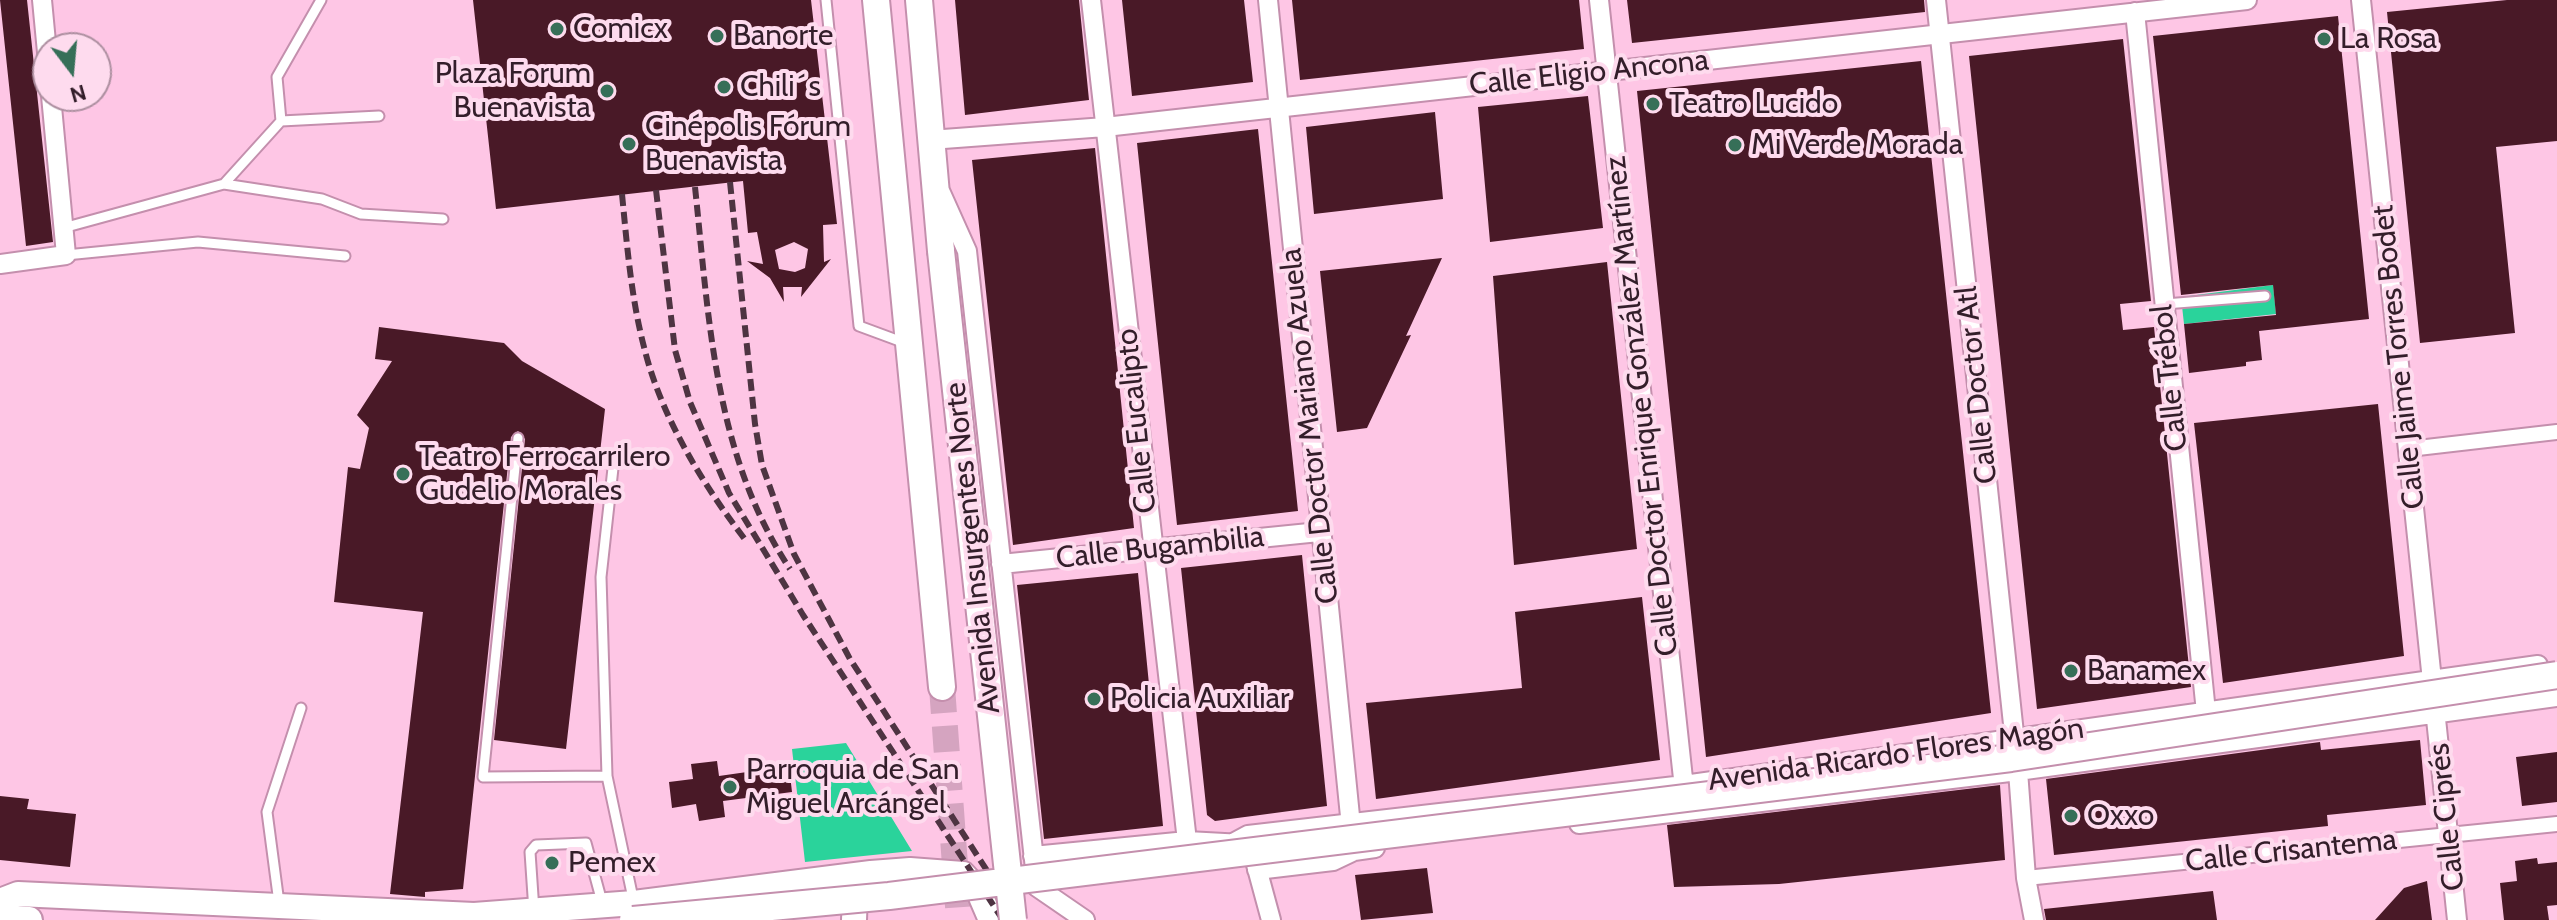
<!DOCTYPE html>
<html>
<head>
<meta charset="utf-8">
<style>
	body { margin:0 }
	#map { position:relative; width:2557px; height:920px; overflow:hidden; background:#fec6e5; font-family:Cabin,sans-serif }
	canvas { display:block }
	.north { position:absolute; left:32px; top:32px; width:80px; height:80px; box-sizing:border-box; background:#fedbee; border:2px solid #ad8fa0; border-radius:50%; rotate:164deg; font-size:22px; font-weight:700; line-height:32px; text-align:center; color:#331e2a }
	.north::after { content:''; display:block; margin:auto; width:28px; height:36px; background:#366f58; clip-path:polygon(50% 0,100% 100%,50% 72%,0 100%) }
</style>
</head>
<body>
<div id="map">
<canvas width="2557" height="920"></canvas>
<div class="north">N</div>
</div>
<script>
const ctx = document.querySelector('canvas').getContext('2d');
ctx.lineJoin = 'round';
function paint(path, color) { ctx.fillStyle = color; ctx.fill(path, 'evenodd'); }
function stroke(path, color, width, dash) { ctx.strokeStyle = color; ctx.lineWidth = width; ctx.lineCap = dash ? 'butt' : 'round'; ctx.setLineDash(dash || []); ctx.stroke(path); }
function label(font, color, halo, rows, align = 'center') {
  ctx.font = font + ' Cabin,sans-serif'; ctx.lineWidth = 8; ctx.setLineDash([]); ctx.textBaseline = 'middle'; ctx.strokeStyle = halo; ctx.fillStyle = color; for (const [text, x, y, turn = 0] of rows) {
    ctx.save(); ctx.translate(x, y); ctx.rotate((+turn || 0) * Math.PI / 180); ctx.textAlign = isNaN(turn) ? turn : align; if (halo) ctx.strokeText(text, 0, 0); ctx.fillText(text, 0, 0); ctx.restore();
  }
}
const green = new Path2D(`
	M2273,285L2276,314L2184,324L2181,297Z
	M846,743L912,851L805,862L792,749Z`);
const building = new Path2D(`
	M0,0H27L53,242L26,246Z
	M473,0H811L837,224L823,225L824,262L831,259L801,297L802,287H783L784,302L770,278L747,261L763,264L757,232L748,233L743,181L496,209ZM794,242L808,249L805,268L795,272L779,269L775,250Z
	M955,0H1079L1089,100L965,115Z
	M1122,0H1244L1253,82L1132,96Z
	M1292,0H1579L1584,49L1300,80Z
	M1627,0H1924L1925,12L1632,43Z
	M2507,0H2557V141L2496,147L2515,333L2420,343L2387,12Z
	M2338,16L2369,319L2259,331L2262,360L2246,362V366L2189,373L2184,324L2276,315L2273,285L2181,295L2153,36Z
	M2123,39L2151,301L2120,304L2123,330L2154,327L2191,687L2037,709L1969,56Z
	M1921,61L1991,713L1706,757L1637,91Z
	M1588,96L1603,228L1490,242L1478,107Z
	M1435,112L1443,199L1314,214L1306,127Z
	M1258,129L1298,511L1177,525L1137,143Z
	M1095,148L1134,528L1013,545L972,160Z
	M1442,258L1406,336L1411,335L1367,428L1337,432L1320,271Z
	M1607,262L1637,549L1514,565L1493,276Z
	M379,327L504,343L522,361L605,409L566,749L494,740L525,439L518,431L511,437L463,889L425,892V897L390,894L423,612L334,602L348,467L360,469L369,428L357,415L392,361L375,359Z
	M2378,404L2404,656L2223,683L2194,423Z
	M1302,555L1327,806L1215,821L1207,815L1181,568Z
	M1138,573L1163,826L1044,839L1017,585Z
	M1642,597L1660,760L1376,799L1366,703L1522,688L1515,612Z
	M2420,740L2426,805L2327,815L2328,826L2054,855L2046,779L2320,742L2321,750Z
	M2557,752V802L2522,806L2516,757Z
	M717,761L719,776L789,766L792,792L723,801L725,817L699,821L696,804L672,808L669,782L693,779L691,764Z
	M2000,785L2005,860L1779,884L1674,887L1667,825Z
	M0,796L29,799L27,809L76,814L70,867L0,860Z
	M2537,858L2538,864L2557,862V905L2547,906L2549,920H2504L2500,883L2517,881L2515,861Z
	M1427,868L1433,913L1361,920L1355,875Z
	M2427,881L2432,920H2375L2404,888Z
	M2213,891L2217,920H2046L2044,909Z`);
const secondaryTunnel = new Path2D(`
	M942,687L959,920`);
const service = new Path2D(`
	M826,0L859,326L905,343
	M281,121L379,116
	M224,184L281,121L277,77L321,0
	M63,228L224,184L322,199L361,214L443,219
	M66,255L198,242L345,256
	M2165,304L2265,296
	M518,438L483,777L607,776L634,903
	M607,776L601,577L614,459
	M279,903L267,812L301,708
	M534,911L530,852L536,845L586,843L602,902`);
const pedestrian = new Path2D(`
	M2409,449L2557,432
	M2026,878L2557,824`);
const minor = new Path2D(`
	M42,0L48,63
	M1091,0L1187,841
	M1268,0L1352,836
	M1599,0L1685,797
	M1936,0L2018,771L2026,878L2034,920
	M2361,0L2457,920
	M2135,12L2207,722
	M930,140L1105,127L2247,0
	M941,193L967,251L1037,887L1085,920
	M0,264L66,255L51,96
	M1001,564L1319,532
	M1579,824L2018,771L2557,697
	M1235,842L1248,835L1684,785L2538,665
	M1033,856L1187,841L1243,844
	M1255,861L1271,920
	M1257,870L1333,861L1354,851L1375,848`);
const tertiary = new Path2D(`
	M0,901L18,894L474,915L634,903L871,873L910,870L963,874L978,890L991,920
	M854,920L855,893L862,884`);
const secondary = new Path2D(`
	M876,0L942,687
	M919,0L941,251
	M0,918L29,920`);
const rail = new Path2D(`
	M730,182L755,424L762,465L794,554L850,659L1019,920
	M695,187C709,319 714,455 790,569
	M656,190L675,350L690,402L729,493L803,615L1003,920
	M622,194C627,245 631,297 644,347C661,417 703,485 747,542`);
const secondaryBridge = new Path2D(`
	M941,251L1013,920
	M633,920L889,896L2011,758L2557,675`);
const markers = [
	[557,29,8,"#366f58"],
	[717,36,8,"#366f58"],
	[2324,39,8,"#366f58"],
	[724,87,8,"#366f58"],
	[607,91,8,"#366f58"],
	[1653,104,8,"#366f58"],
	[629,144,8,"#366f58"],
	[1735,145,8,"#366f58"],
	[403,474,8,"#366f58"],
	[2071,671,8,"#366f58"],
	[1094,699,8,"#366f58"],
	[730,787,8,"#366f58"],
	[2071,816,8,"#366f58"],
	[552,863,8,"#366f58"]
];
const poiNames = [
	["Comicx",573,29],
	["Banorte",733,36],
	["La Rosa",2340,39],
	["Plaza Forum",591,74,"right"],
	["Buenavista",591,108,"right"],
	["Chili´s",740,87],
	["Teatro Lucido",1669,104],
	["Cinépolis Fórum",645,127],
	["Buenavista",645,161],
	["Mi Verde Morada",1751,145],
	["Teatro Ferrocarrilero",419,457],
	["Gudelio Morales",419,491],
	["Banamex",2087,671],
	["Policia Auxiliar",1110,699],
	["Parroquia de San",746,770],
	["Miguel Arcángel",746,804],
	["Oxxo",2087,816],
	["Pemex",568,863]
];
const streetNames = [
	["Calle Eligio Ancona",1589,73,-6],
	["Calle Jaime Torres Bodet",2399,357,-96],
	["Calle Trébol",2170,378,-96],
	["Calle Doctor Atl",1977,385,-96],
	["Calle Doctor Enrique González Martínez",1642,406,-96],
	["Calle Eucalipto",1137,421,-96],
	["Calle Doctor Mariano Azuela",1310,426,-96],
	["Avenida Insurgentes Norte",973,548,-96],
	["Calle Bugambilia",1160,548,-6],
	["Avenida Ricardo Flores Magón",1896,755,-8],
	["Calle Ciprés",2447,817,-96],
	["Calle Crisantema",2291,851,-6]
];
paint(green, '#2ad39b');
paint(building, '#491927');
stroke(secondaryTunnel, '#d5a4c0', 26, [26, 13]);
stroke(service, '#c48fad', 13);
stroke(pedestrian, '#c48fad', 18);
stroke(minor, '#c48fad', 22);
stroke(tertiary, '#c48fad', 28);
stroke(secondary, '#c48fad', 30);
stroke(service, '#fff', 9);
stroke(pedestrian, '#fff', 14);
stroke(minor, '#fff', 18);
stroke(tertiary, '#fff', 24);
stroke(secondary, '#fff', 26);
stroke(rail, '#4e3442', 6, [12, 6]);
stroke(secondaryBridge, '#c48fad', 30, []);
stroke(secondaryBridge, '#fff', 26);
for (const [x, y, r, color] of markers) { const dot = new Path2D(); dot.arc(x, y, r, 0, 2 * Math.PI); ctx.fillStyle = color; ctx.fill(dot); stroke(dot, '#fedbee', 3); }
label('30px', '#331e2a', '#fedbee', poiNames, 'left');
label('30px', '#331e2a', '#fedbee', streetNames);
</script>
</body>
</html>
